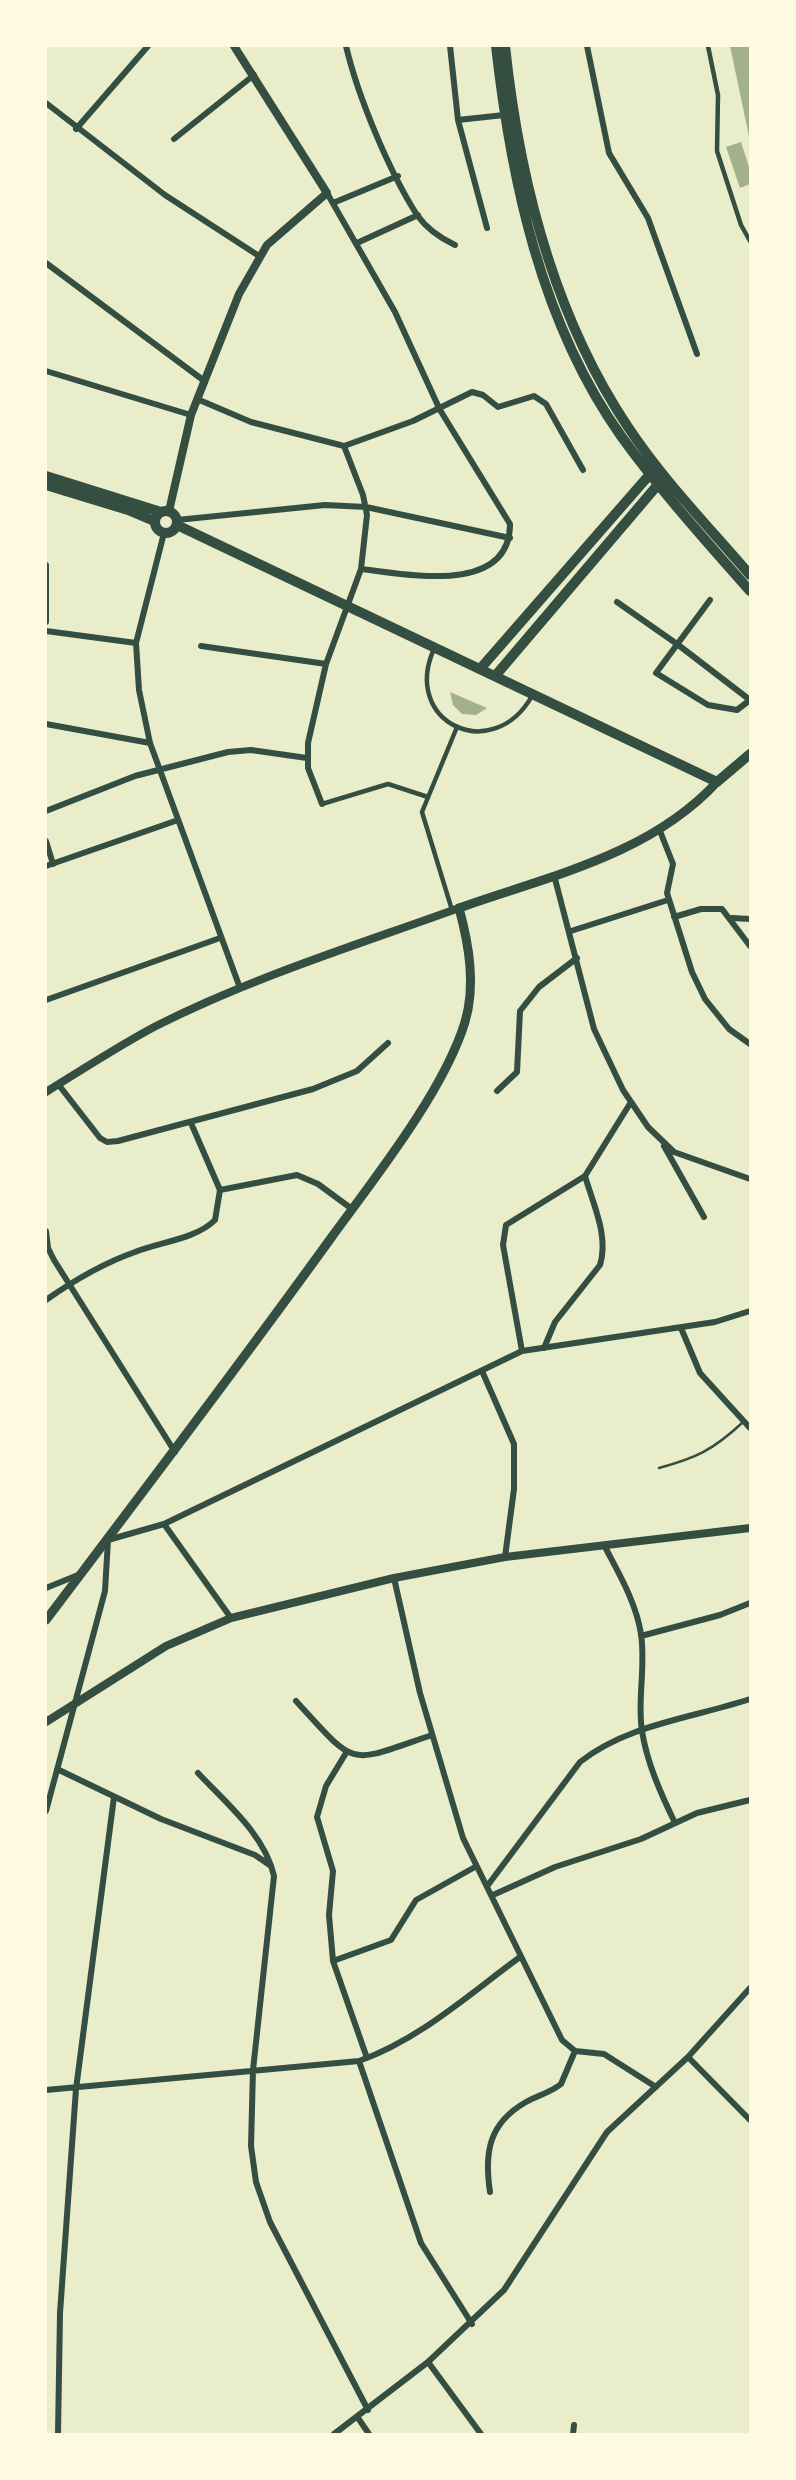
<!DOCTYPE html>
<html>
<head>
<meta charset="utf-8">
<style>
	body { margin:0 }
	#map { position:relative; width:796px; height:2480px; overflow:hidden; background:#e9edc9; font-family:Bitter,serif }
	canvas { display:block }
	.frame { position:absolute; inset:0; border:47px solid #fefae0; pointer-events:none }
</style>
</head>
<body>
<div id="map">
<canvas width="796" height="2480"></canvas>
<div class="frame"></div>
</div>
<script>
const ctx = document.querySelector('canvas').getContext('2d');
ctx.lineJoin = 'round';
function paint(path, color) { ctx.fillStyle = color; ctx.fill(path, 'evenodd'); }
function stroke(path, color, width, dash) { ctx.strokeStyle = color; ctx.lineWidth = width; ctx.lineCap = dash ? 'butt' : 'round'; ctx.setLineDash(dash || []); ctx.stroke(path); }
const water = new Path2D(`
	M730,46H750V141Z
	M741,142L750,170V184L740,188L726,147Z
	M450,692L487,708L476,715L462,714L453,705Z`);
const service = new Path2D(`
	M659,1468C696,1458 713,1450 742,1423`);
const pedestrian = new Path2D(`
	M708,46L718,95L717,151L741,225L750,241
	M434,649C401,722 492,766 532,696
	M322,804L388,784L428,797
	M452,910L422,812L457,727`);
const minor = new Path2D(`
	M346,46C358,97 389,171 417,215C427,229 440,238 455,245
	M450,46L458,120L487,228
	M587,46L609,153L648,218L697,354
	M46,103L165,195L259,256
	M458,120L504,115
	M76,129L148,46
	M174,139L254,75
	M327,193L395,312L440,410L510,524C510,596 406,574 361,569
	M333,203L398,176
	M357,243L418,215
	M46,263L203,380
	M46,371L191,415
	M197,399L251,422L344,446L413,421L472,392L483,395L498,407L534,396L546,404L583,470
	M177,520L325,505L366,507L510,538
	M164,533L136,643L139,690L150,743L240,988
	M46,565V622
	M710,600L656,673L708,705L737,710L750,700
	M617,602L677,644L750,700
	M46,631L136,643
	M201,646L326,664
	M46,724L150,743
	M322,804L308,768V743L326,664L361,569L367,515L363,495L344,446
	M46,811L135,776L228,752L251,750L307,758
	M660,831L673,864L667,893L692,972L705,999L729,1029L750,1044
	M46,841L53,864
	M46,866L178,820
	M554,875L594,1029L623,1090L648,1127L674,1152L750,1179
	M674,917L701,909H722L750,946
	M732,918L750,919
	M571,931L668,900
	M46,1000L220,938
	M58,1084L100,1138L107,1142L118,1141L313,1089L357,1071L388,1043
	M497,1091L517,1072L520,1011L539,987L577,958
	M664,1146L704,1217
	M220,1190L297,1175L318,1184L352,1209
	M46,1231L48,1248L54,1260L175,1452
	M46,1300C73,1281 104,1263 135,1252C160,1242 196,1239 215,1220L220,1190L191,1123
	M681,1328L700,1373L750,1428
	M544,1348L555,1322L600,1265C609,1236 593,1204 585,1176
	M522,1351L503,1245L506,1225L585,1176L631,1102
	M482,1371L514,1444V1489L505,1557
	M164,1524L231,1618
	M604,1545C619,1574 636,1602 641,1634C646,1667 637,1700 642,1731C647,1763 661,1794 675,1823
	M394,1578L420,1693L463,1838L562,2040L575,2051L604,2054L656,2087
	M46,1588L78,1575
	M641,1636L720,1615L750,1603
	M296,1701C358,1769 347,1764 432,1735
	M346,1753L326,1786L317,1817L333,1871L329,1915L333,1961L367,2058
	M57,1769L161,1819L255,1855L271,1866
	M198,1773C226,1803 265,1835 274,1876L253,2070L251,2146L256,2182L270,2222L368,2410
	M46,1811L105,1591L108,1540L164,1524L522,1351L715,1322L750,1311
	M488,1885L580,1762C628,1724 693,1718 750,1699
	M493,1895L555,1867L641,1839L697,1813L750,1800
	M333,1961L391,1940L416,1900L475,1867
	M688,2057L750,2120
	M359,2061L421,2243L472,2324
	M46,2090L359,2061C420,2039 468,1995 520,1957
	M490,2192C484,2152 489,2123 526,2102C538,2095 550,2093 561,2084L575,2051
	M428,2362L481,2434
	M358,2418L369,2434
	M58,2434L60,2313L76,2089L114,1797
	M334,2434L428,2362L504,2290L607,2132L688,2057L750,1988
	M573,2434L574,2425`);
const tertiary = new Path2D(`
	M169,511L191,415L239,294L267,245L327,193L234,46
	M46,1092C82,1070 118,1046 156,1026C253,977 357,945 459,908
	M46,1722L166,1646L231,1618L394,1578L505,1557L750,1528`);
const secondary = new Path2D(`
	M46,1620C142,1493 238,1367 331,1238C374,1179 444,1091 465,1022C476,985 469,945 459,908C549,876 650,855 717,782`);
const primary = new Path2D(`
	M496,46C511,180 541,323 621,436C660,490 706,541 750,591
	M505,46C519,178 553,315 628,427C663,480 709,527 750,575
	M46,476L161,512
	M46,485L128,510L154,521
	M155 522a11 11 0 1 1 22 0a11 11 0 1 1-22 0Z
	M177,525L717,782L750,754
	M480,669L651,473
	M496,675L661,481`);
paint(water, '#a3b18a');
stroke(service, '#344e41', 2.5);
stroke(pedestrian, '#344e41', 4.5);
stroke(minor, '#344e41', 6);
stroke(tertiary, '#344e41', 8);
stroke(secondary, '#344e41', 9);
stroke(primary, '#344e41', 10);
</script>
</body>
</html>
